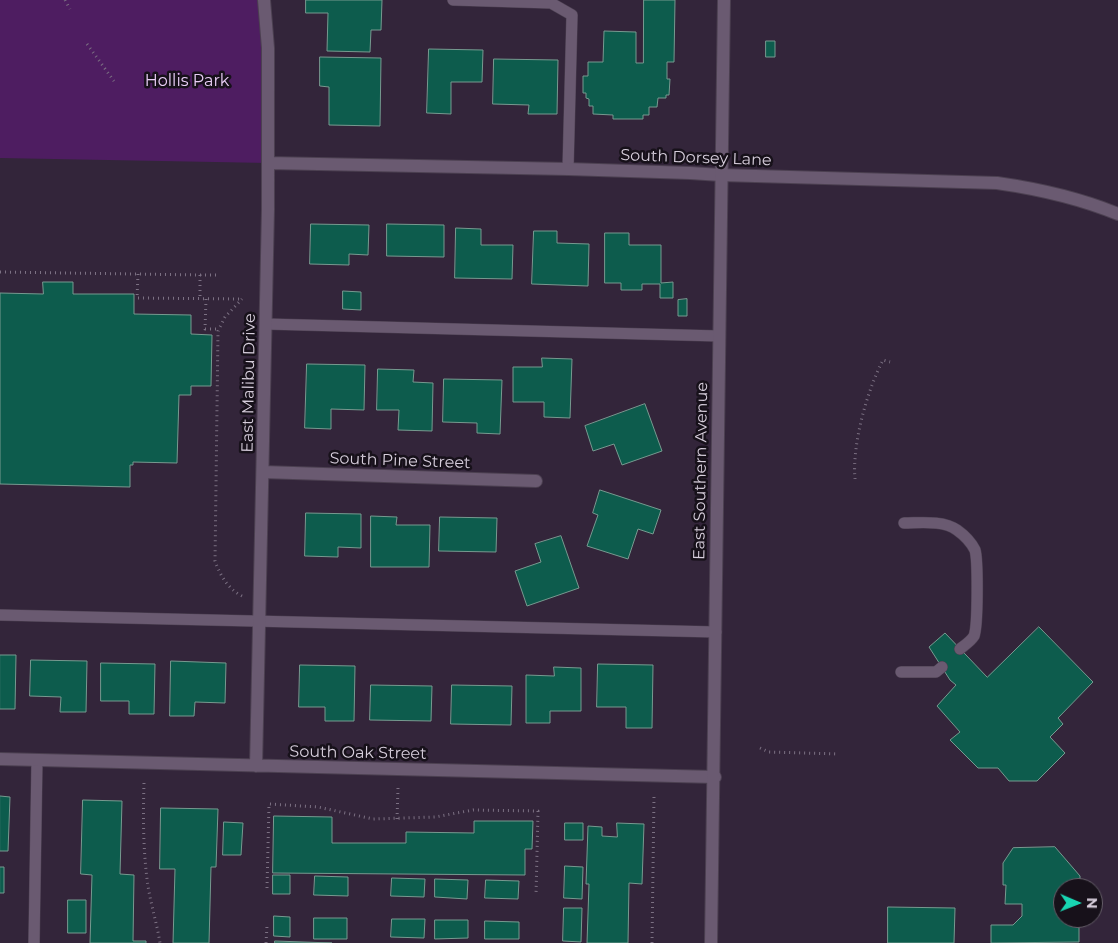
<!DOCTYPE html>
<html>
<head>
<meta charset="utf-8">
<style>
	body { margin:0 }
	#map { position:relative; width:1118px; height:943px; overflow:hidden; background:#33253a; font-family:Montserrat,sans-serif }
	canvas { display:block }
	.north { position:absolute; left:1053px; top:878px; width:50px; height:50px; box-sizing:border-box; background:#17111a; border:1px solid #645d68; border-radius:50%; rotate:91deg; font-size:14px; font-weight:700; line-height:20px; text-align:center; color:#d7cedc }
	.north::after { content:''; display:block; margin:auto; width:18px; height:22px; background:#18d5b2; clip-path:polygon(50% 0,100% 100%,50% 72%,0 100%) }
</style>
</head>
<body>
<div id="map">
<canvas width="1118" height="943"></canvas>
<div class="north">N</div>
</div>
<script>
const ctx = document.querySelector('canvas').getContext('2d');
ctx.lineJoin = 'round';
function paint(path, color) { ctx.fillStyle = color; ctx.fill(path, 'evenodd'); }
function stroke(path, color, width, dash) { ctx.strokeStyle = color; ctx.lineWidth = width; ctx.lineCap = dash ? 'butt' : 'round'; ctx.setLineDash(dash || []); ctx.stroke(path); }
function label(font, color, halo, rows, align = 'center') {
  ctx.font = font + ' Montserrat,sans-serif'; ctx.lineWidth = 5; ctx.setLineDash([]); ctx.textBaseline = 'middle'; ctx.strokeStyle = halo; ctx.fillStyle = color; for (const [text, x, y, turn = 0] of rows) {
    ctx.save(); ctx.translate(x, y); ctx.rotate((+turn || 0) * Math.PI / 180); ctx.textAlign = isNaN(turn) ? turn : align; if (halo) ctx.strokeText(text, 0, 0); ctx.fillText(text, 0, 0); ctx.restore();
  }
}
const green = new Path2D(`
	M0,0H264L268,163L0,158Z`);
const building = new Path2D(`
	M306,0H382L381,30H371L370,52L327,51L328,13H306Z
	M644,0H675L674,62H667V79H670L669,95H666V98H658L657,107H649V115H643V119H613V115L593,114V106H589V99L586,98V93H583V76H588V62H603L604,31L636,32V63H643Z
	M766,41H775V57H766Z
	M429,49L483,50L482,82H451V114L427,113Z
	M320,57L381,58L380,126L329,125V87L320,86Z
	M494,59L558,60L557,114H528L529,105L493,104Z
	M311,224L369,225L368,255L349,254V265L310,264Z
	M387,224L444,225V257L387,256Z
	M456,228L481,229V245H513L512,279L455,278Z
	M534,231H557V243L589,244L588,286L532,284Z
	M605,233H629V245H661V283L673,282V298H660V284H642V290H621V283H605Z
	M43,282H73V294H134V314L191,315V334L212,335L211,386H191V395H179L177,463L133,462V465H130V487L0,484V293L43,294Z
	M343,291L361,292V310L343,309Z
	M687,299V316H678V300Z
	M542,358L572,359L570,418L544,417V402H513V367H542Z
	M307,364L365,365L364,410L331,409V429L305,428Z
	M378,369L414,370L413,382L433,383L432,431L398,430L399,410H377Z
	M444,379L502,380L500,434L477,433V423L443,422Z
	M645,404L662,451L622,465L614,444L593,451L585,426Z
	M600,490L661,510L653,534L638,529L628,559L587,546L598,515L593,513Z
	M306,513L361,514V548L338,547V557L305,556Z
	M371,516L397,517L396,525H430L429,567H371Z
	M440,517L497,518L496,552L439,551Z
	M561,536L579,588L527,606L515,571L541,562L535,544Z
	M1039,627L1093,682L1058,718L1063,724L1050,737L1065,753L1037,781H1009L998,768H978L950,740L960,732L937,706L956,685L950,680L929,647L945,633L987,677Z
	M0,655H16L15,709H0Z
	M31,660L87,661L86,712H60L61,697L30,696Z
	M171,661L226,663L225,703L195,702L194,716H170Z
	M101,663L155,664L154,714H129V701H101Z
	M598,664L653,665L652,728H626V707H597Z
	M300,665L355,666L354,721H325V707H299Z
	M554,667L581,668V711H550V723H526V675L554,676Z
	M371,685L432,686L431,721L370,720Z
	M452,685L512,686L511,725L451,724Z
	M0,796L10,797L8,851H0Z
	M83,800L122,801L120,874L134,875L133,941H146V943H90L92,875L81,874Z
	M161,808L218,809L216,867H211L209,943H173L175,869H160Z
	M274,816L332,817V843H406V832L474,833V821H533L532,849H525V875L273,873Z
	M224,822L243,823L241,855H223Z
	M565,823H583V840H565Z
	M617,823L644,824L642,884L629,883L628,943H587L589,884H586L588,826L602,827V836L617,837Z
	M1055,847L1080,876V888H1063V918H1079V942L991,943V925H1013L1022,916V904H1005L1006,885H1003V863L1013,848Z
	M565,866L583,867L582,899L564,898Z
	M0,867H4V893H0Z
	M273,875H290V894H273Z
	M315,876L348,877V896L314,895Z
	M392,878L425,879L424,897L391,896Z
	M435,879L468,880L467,899L435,897Z
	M486,880L519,881L518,899L485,898Z
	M68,900H86V933H68Z
	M888,907L955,908L954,943H888Z
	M564,908H582L581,942L563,941Z
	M274,916L290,917V937L274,936Z
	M314,918H347V939H314Z
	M392,919H425L424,938L391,937Z
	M435,920H468V938L435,939Z
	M485,921L519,922V939H485Z
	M275,941L332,943H275Z`);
const path = new Path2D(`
	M65,0L70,9
	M87,44L114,81
	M0,272L200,275V299
	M138,274L137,298L242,299
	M200,275H220
	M206,299L205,329H219
	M855,479C852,444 867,391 883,360L890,362
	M242,596C228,589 220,575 215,561L218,331L225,317L242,299
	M760,748L769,752L839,754
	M144,783C143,817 143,852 148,886C151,905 157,924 160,943
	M397,819L398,788
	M267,888L269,804L318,807L373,819L435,817L473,810L538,811L536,895
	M266,943L267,926
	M652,943L654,796`);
const lane = new Path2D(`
	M453,0L551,3L572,15L568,169
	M266,324L719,336
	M904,523C920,523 943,520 957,530C964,535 971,542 975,550C978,560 978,626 974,636C971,641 965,645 960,649
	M0,615L716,632
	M901,672H936L942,667
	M34,943L37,760`);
const street = new Path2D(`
	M268,163L568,169L690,173L721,175
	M263,472L536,481
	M0,759L715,777
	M256,766L268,209V48L264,0`);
const secondary = new Path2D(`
	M721,175L997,183C1039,189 1079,198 1118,214
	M711,943L724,0`);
const parkNames = [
	["Hollis Park",187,81]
];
const streetNames = [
	["South Dorsey Lane",696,158,2],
	["East Malibu Drive",249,383,-89],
	["South Pine Street",400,461,2],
	["East Southern Avenue",701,471,-89],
	["South Oak Street",358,753,1]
];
paint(green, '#4e1d61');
paint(building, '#0d5c4d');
stroke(building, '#779a90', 1);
stroke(lane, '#4c4051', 12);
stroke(street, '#4c4051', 14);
stroke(secondary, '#4c4051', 14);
stroke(path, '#7c7183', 3, [1, 4]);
stroke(lane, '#6a5a71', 11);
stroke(street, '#6a5a71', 12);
stroke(secondary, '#6a5a71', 12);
label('16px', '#e9cdf6', '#17111a', parkNames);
label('16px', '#d7cedc', '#17111a', streetNames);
</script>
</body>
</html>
